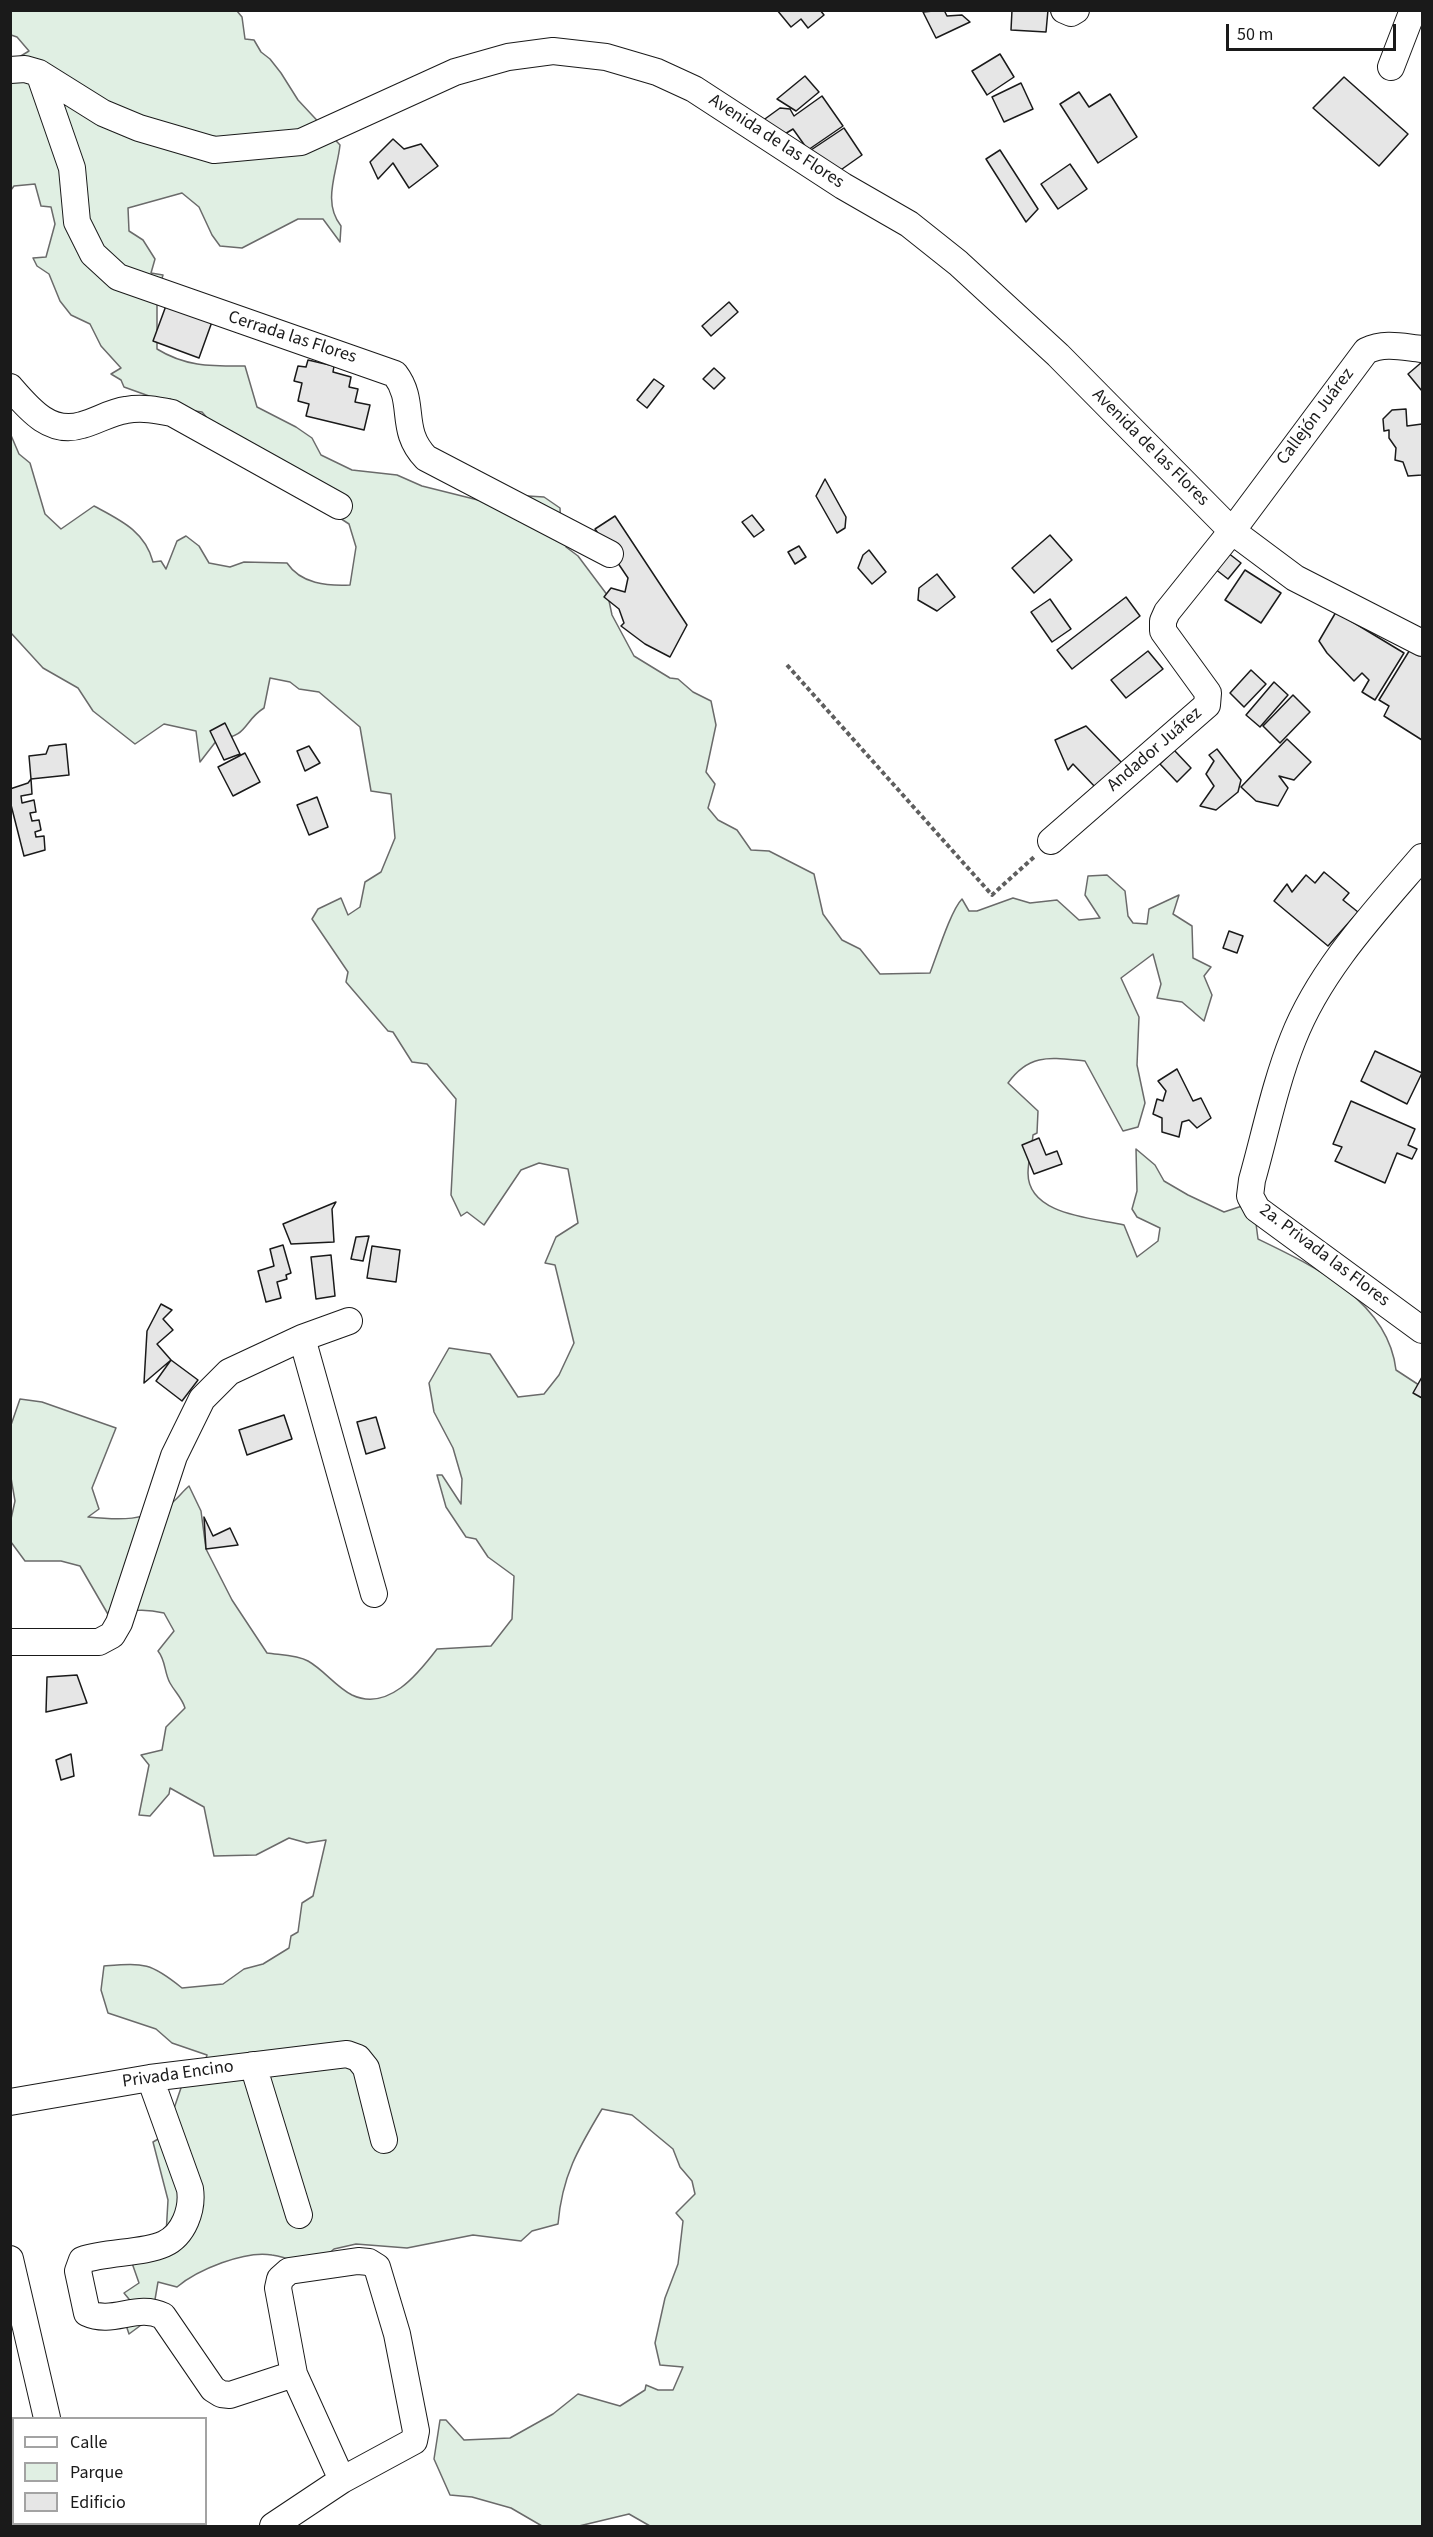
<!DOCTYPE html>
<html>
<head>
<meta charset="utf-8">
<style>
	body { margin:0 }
	#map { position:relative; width:1433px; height:2537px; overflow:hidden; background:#fff; font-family:"Source Sans 3",sans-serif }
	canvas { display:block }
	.frame { position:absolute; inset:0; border:12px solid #1a1a1a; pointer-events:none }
	.legend { position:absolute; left:12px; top:2417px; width:195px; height:108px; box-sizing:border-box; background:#fff; border:2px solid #a3a3a3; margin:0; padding:8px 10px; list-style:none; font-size:18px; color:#1a1a1a }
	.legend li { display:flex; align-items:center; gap:12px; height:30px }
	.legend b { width:30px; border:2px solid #a3a3a3 }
	.scale { position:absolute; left:1226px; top:24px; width:170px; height:27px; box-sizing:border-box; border:3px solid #1a1a1a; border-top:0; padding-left:8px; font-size:18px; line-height:21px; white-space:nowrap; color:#1a1a1a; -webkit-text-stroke:4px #fff; paint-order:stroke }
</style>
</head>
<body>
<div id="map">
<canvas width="1433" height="2537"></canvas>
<div class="frame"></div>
<ul class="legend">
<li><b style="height:8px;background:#fff"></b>Calle</li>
<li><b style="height:16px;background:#e0efe3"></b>Parque</li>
<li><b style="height:16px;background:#e6e6e6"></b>Edificio</li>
</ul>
<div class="scale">50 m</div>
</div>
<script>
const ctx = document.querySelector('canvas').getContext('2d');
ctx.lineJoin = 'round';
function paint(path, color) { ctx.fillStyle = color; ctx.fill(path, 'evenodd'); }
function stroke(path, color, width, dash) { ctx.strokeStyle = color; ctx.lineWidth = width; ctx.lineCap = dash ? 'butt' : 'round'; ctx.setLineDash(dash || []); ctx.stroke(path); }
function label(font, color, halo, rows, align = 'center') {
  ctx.font = font + ' "Source Sans 3",sans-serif'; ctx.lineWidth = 4.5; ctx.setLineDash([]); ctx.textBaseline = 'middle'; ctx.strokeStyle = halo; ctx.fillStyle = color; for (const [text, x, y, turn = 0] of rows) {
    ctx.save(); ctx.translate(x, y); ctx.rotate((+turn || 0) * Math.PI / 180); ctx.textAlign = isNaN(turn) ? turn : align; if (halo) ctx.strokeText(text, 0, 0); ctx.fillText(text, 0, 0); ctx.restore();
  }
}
const green = new Path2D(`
	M11,11H237L242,17L245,39L254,40L261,52L270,59L281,73L298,100L340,145C337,173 322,202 341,226L340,242L323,219H298L242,248L220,246L212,235L199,207L182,193L128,208L129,231L143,240L155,259L151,273L163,275L157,295V349C186,367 212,366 245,366L257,407L296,427L312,438L321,455L352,470L397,475L422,486L478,500L496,494L544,497L560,508L561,533L574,542L566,547L578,556L608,596L612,615L634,656L670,678L678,679L693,692L711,701L716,725L706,772L715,784L708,808L718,820L737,830L751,850L769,851L814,874L823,914L842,940L860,949L880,974L930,973C937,955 951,910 962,899L969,911H977L1013,898L1030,903L1057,900L1079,920L1100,918L1085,895L1088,876L1107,875L1125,891L1128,916L1133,923L1147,924L1149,909L1179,895L1173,914L1192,926L1193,958L1211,967L1204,976L1212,995L1204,1021L1182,1002L1157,998L1161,984L1153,954L1121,978L1139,1017L1137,1065L1145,1103L1138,1127L1123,1131L1085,1061C1053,1058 1030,1052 1008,1083L1038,1111L1037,1133L1033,1135C1032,1147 1028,1161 1028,1173C1028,1216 1095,1218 1124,1225L1137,1257L1158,1241L1160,1228L1137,1217L1132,1209L1137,1191L1136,1149L1155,1165L1164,1181L1188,1195L1224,1212L1242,1206L1255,1216L1258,1239C1314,1266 1388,1301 1396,1370L1422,1387V2526H650L629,2514L579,2526H542L511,2508L472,2497L450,2495L434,2459L440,2420H446L464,2440L510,2438L553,2414L578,2394L620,2406L645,2390L646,2385L658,2390H673L683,2367L660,2365L655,2343L665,2298L678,2264L683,2221L676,2213L695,2194L692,2181L680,2167L673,2149L632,2115L602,2109C578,2149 562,2176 558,2224L532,2231L521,2241L473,2235L407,2248L356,2244L334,2249L313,2267C300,2263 286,2257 272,2255C245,2250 197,2270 177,2287L158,2282L152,2317L129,2334L126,2325L133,2304L124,2293L139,2283L132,2263L166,2235L168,2200L153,2142L165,2135L184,2079L204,2065L207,2055L172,2043L156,2029L108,2013L101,1990L104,1966C144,1963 150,1962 182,1988L223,1984L244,1969L263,1964L289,1948L291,1936L298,1932L302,1903L313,1896L326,1840L307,1843L289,1838L256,1855L214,1856L204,1807L170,1788L169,1794L150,1816L139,1815L149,1765L141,1755L162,1750L166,1727L185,1708C182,1698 175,1692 170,1683C164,1672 166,1661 158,1651L174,1631L164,1613C143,1608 130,1610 109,1616L80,1566L61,1561H25L11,1542V1519L15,1501L11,1478V1425L20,1399L42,1402L116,1428L92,1488L99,1509L88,1517C117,1520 148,1522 173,1502C179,1497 183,1491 189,1486L201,1511L206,1549L232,1600L267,1653C280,1655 297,1655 308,1661C324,1670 336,1687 352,1695C388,1712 418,1674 437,1649L491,1646L512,1619L514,1576L488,1557L476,1539L466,1537L446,1507L437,1475H442L461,1504L462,1479L453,1448L434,1412L429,1383L449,1348L490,1354L518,1397L544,1394L559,1375L574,1343L555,1265L545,1263L556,1237L578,1223L568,1169L539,1163L521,1170L484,1225L467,1212L461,1216L451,1195L456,1099L427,1064L412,1062L393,1032L388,1031L346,982L348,972L312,919L318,909L341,898L348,915L360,907L365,882L381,872L395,838L391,794L371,791L360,727L319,692L299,689L290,682L270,678L264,708C242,722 250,736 217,740L200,762L196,731L164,724L135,744L93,711L78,688L43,668L11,633L10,433L19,454L30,463L45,514L61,529L94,506C120,520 145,531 153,562L161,561L166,569L177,541L186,536L199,546L209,563L230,567L244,562L287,563C301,584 327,586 350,585L356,547L349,524L233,448L202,412L188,410L170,399L166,402L152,403L149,396L124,387L121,380L111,374L121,368L101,346L90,324L71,315L60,301L49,274L37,266L33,258L46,257L55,224L51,207L41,206L35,184L14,186L11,190V62L29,51L17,37L11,35Z`);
const building = new Path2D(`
	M777,10H820L824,15L808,28L801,19L791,27Z
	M944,10L947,16L962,15L970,22L936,38L923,12Z
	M1012,10H1048L1046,32L1011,30Z
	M1000,54L1014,77L987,95L972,71Z
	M805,76L819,92L796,111L777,99Z
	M1344,77L1408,134L1379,166L1313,108Z
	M1021,83L1033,109L1004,122L992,97Z
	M1079,92L1089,107L1110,94L1137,137L1098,163L1060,104Z
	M822,96L843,126L808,150L793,129L775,140L758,124L780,108L790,109L794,116Z
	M844,128L862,155L835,174L808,152Z
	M393,139L404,149L421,144L438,166L409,188L393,163L378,179L370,162Z
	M1000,150L1038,209L1026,222L986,159Z
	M1070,164L1087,189L1058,209L1041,184Z
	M729,302L738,312L711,336L702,326Z
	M167,303L213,319L199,358L153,341Z
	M308,360L334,366L333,372L351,377L349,387L358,389L355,402L370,405L364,430L306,416L309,404L298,401L302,383L294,381L298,366L306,367Z
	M1422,362V391L1408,374Z
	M714,368L725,378L714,389L703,379Z
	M654,379L664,386L647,408L637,400Z
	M1406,409L1407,426L1422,424V475L1408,476L1403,462L1395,460L1396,448L1389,438V430L1384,431L1383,419L1392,410Z
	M825,479L846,517L845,528L837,533L816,496Z
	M752,515L764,530L754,537L742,522Z
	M615,516L687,625L670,657L645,644L621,626L624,623L619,609L604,597L611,588L625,592L628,578L595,529Z
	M1050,535L1072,560L1034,593L1012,568Z
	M799,546L806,557L795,564L788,552Z
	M1223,549L1241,563L1228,579L1210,565Z
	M869,550L886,572L872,584L858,568L863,555Z
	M1245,570L1281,593L1261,623L1225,600Z
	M937,574L955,597L937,611L918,600L919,588Z
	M1126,597L1140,616L1072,669L1057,650Z
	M1050,599L1071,629L1052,642L1031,612Z
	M1336,612L1404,653L1375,700L1362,692L1369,680L1362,673L1354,681L1327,653L1319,641Z
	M1411,648L1422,655V740L1384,716L1389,706L1379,700Z
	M1148,651L1163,669L1126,698L1111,680Z
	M1251,670L1266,684L1244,707L1230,693Z
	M1274,682L1288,695L1260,727L1246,715Z
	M1293,695L1310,712L1280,743L1263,726Z
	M225,723L240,754L224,760L210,731Z
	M1086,726L1124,765L1098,790L1073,764L1068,770L1055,740Z
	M1287,739L1311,762L1294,780L1279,776L1288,788L1278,806L1256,801L1241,787Z
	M66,744L69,775L31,779L29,756L46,754L49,746Z
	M309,746L320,763L305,771L297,751Z
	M1217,749L1241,780L1238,792L1216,810L1200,806L1214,786L1206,774L1214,761L1209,755Z
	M1174,750L1191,768L1177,782L1160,764Z
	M245,753L260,782L233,796L218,767Z
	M31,779L32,794L21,796L22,803L34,800L36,812L30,813L32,821L39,820L41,830L35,832L36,837L44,836L45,850L24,856L10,801V789L28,783Z
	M317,797L328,827L309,835L297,805Z
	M1324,872L1349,893L1343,900L1358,912L1328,946L1274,901L1287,884L1292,892L1306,875L1315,883Z
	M1229,931L1243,936L1237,953L1223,948Z
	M1375,1051L1422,1073L1407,1104L1361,1081Z
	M1177,1069L1193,1101L1201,1098L1211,1118L1197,1128L1189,1120L1182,1122L1179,1137L1162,1132V1118L1153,1114L1157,1099L1163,1101L1166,1091L1158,1081Z
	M1351,1101L1415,1129L1408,1145L1417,1149L1412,1159L1397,1153L1385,1183L1335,1161L1342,1147L1333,1144Z
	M1039,1138L1046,1155L1057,1151L1062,1164L1034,1174L1022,1145Z
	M336,1202L332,1209L334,1242L291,1244L283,1224Z
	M369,1236L363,1261L351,1259L356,1237Z
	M283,1245L291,1273L286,1275L287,1279L277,1282L281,1298L266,1302L258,1271L274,1266L270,1249Z
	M372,1246L400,1250L396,1282L367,1278Z
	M331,1255L335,1296L316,1299L311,1257Z
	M161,1304L172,1310L163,1319L173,1330L157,1344L171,1360L144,1383L147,1331Z
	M171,1360L198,1380L182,1401L156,1381Z
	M1422,1377V1398L1413,1393Z
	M284,1415L292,1439L247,1455L239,1430Z
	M376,1417L385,1448L366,1454L357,1422Z
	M204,1517L213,1536L230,1528L238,1545L206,1549Z
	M77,1675L87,1703L46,1712L47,1677Z
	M71,1754L74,1776L61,1780L56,1760Z`);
const path = new Path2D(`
	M787,665L992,895L1034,857`);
const minor = new Path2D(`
	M1064,10L1071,13L1076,10
	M1391,67L1413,10
	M10,70L25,69L39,73L103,113L139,128L214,150L301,142L455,72L508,57L553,51L606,57L657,72L694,89L843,186L909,224L958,263L1058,355L1232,531L1295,578L1422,643
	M39,73L72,168L77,222L93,254L118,277L395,374C417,403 398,429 426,458L610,554
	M10,387C29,409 50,435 82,425C97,421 111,412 126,410C142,407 157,410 172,413L339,506
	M1051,841L1207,705L1208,693L1163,631V621L1167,612L1232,531L1366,351C1385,342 1402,347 1422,349
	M1422,857C1374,913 1320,970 1293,1039C1275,1084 1265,1134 1252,1180L1250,1196L1257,1209L1422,1330
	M302,1338L374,1594
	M10,1642H99L112,1635L119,1623L174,1456L202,1399L229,1372L302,1338L349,1321
	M253,2065L299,2215
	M150,2078L190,2189C193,2209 184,2235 164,2244C145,2253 106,2252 82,2260L78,2271L87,2313C113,2325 137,2303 163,2316L213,2389L221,2394L230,2395L294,2374
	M10,2102L150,2078L347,2054L358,2058L366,2068L384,2140
	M10,2259L47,2418
	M70,2524L71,2526
	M273,2526L342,2480L414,2441L416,2431L397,2334L377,2267L369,2262L358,2261L289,2271L280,2279L278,2288L294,2374L342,2480`);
const streetNames = [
	["Avenida de las Flores",776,142,33],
	["Cerrada las Flores",292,338,18],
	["Callejón Juárez",1316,417,-53],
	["Avenida de las Flores",1150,448,45],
	["Andador Juárez",1155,750,-41],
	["2a. Privada las Flores",1324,1256,37],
	["Privada Encino",178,2075,-8]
];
paint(green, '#e0efe3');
stroke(green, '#6a6a6a', 1.5);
paint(building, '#e6e6e6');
stroke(building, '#1a1a1a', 1.5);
stroke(minor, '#1a1a1a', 28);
stroke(path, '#5f5f5f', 4, [4.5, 3]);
stroke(minor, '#fff', 26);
label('18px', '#1a1a1a', '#fff', streetNames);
</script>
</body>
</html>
